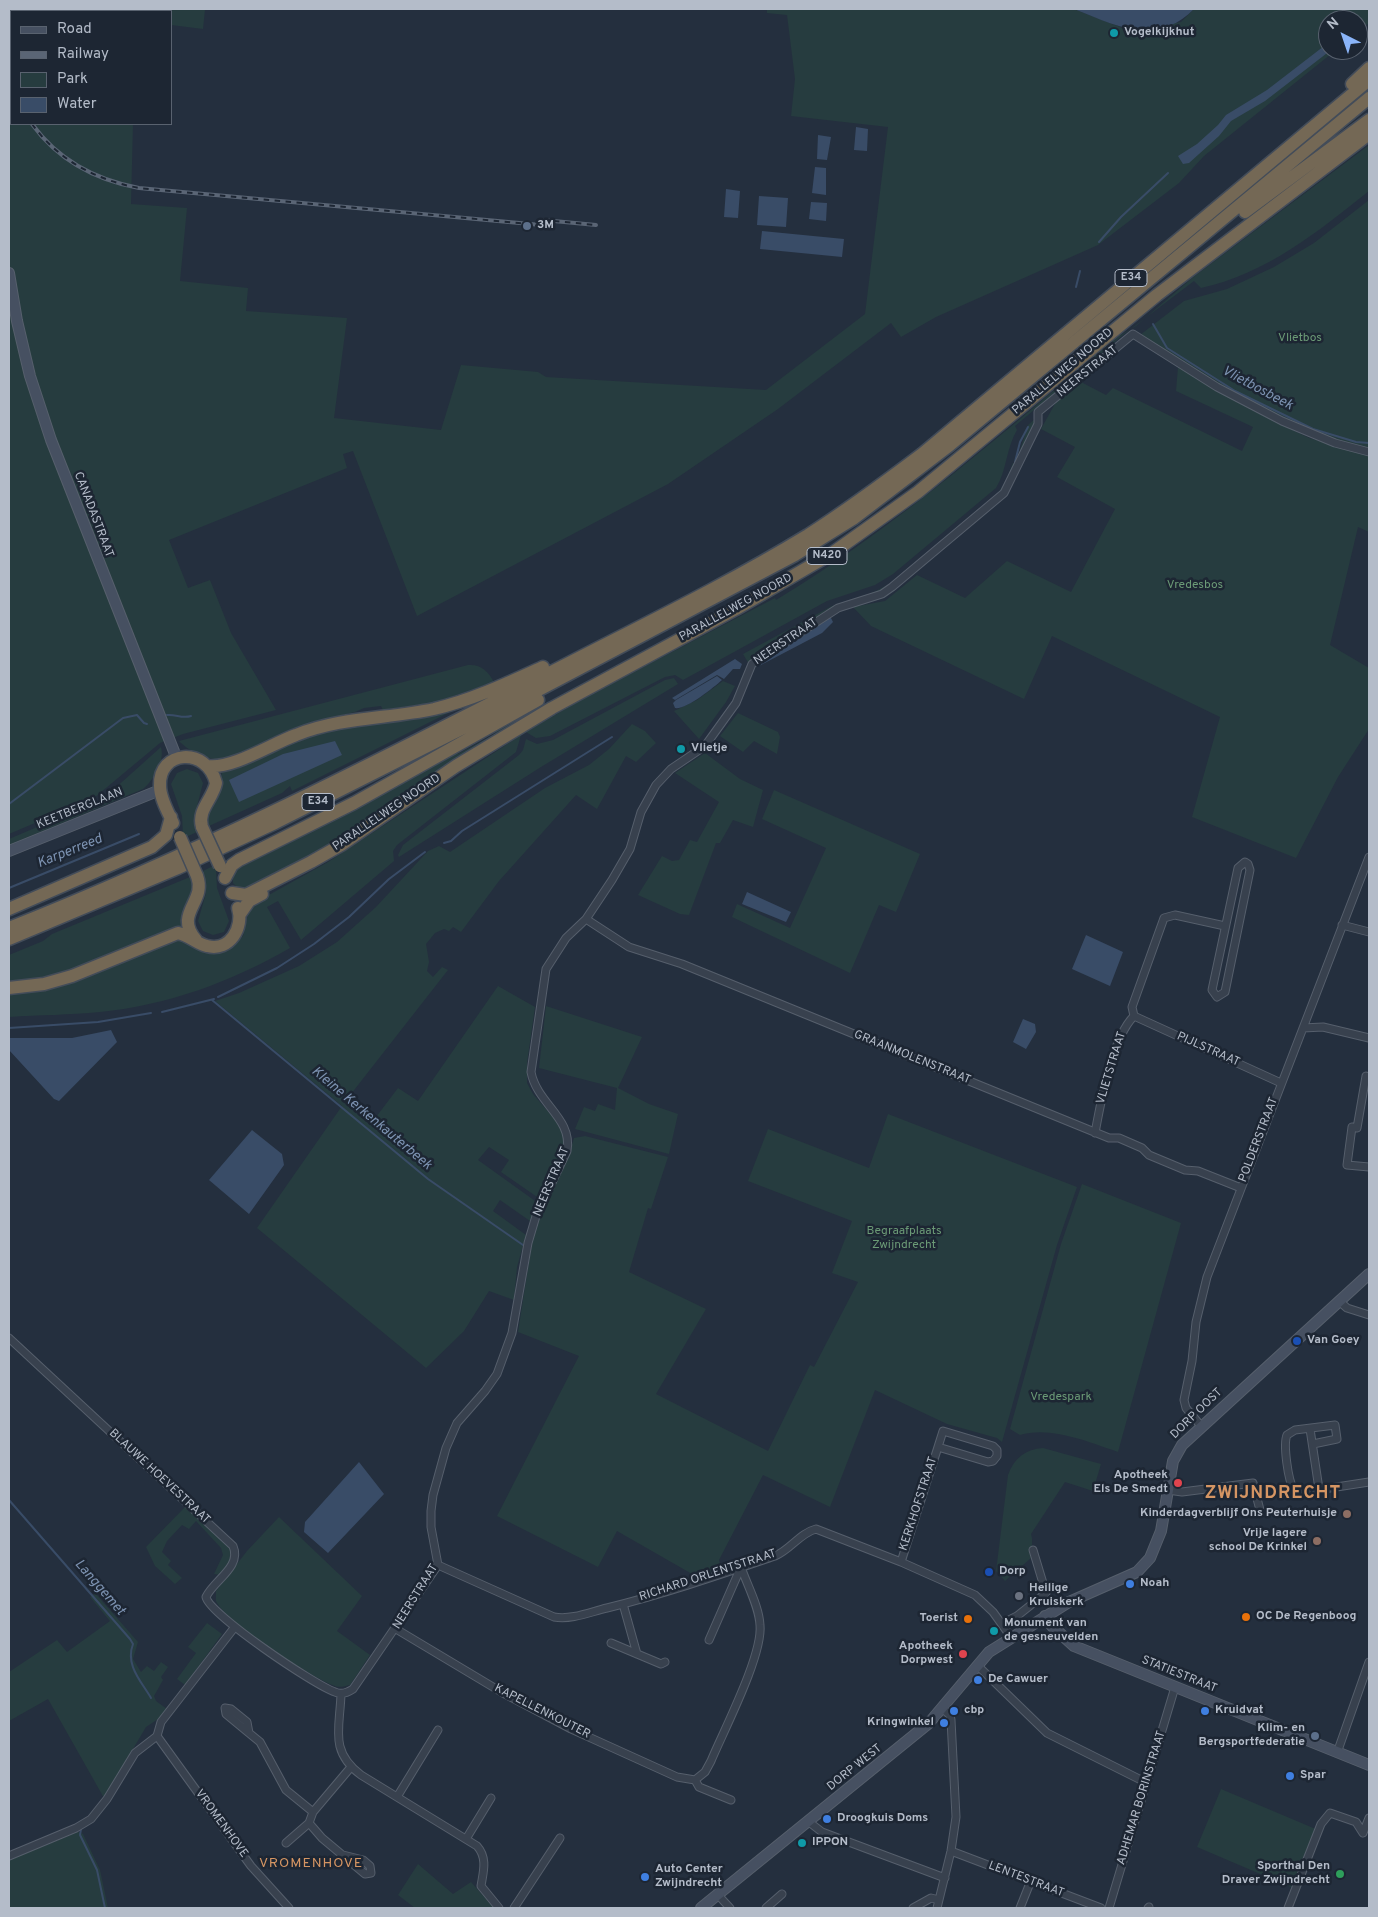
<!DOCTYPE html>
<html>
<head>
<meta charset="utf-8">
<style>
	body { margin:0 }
	#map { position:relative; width:1378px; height:1917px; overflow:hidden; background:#242f3e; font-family:Overpass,sans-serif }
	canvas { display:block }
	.frame { position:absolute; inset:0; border:10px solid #b4bcc9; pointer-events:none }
	.legend { position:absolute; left:10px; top:10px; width:162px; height:115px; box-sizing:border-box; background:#1d2633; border:1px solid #59626f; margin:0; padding:6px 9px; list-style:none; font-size:15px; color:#b4bcc9 }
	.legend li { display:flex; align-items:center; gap:10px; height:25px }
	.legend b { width:25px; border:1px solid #59626f }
	.north { position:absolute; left:1318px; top:10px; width:50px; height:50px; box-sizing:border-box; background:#1d2633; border:1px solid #59626f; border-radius:50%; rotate:319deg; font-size:14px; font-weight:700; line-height:20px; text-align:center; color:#b4bcc9 }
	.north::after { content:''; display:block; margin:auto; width:18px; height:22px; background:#8ab4f8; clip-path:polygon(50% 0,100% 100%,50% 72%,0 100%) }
</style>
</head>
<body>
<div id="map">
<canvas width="1378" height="1917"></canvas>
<div class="frame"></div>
<ul class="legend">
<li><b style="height:6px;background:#465061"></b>Road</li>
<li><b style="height:6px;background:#5a6575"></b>Railway</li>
<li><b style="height:14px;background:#263c3f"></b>Park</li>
<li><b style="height:14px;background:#394c67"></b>Water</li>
</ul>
<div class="north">N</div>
</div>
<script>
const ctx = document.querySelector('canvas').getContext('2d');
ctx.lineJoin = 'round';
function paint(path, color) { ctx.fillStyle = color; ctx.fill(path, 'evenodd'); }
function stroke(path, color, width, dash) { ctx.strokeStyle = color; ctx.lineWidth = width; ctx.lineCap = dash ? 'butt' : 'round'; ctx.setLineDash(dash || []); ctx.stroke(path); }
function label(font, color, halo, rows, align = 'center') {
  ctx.font = font + ' Overpass,sans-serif'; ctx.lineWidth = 5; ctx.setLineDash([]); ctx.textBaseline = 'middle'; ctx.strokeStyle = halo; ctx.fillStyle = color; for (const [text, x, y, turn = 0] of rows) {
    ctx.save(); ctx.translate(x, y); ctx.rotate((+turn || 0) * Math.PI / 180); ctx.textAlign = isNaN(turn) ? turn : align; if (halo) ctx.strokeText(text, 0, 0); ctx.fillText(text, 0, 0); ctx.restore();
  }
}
const green = new Path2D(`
	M9,9H205L203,29L171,25V11H11V124H133L131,204L187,208L180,281L248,288L246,311L347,318L334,418L441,430L461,365L538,372L546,377L766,390L865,314L888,127L791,116L795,79L787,15L767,13V9H1074L1128,30L1181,22L1194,9H1369V23L1358,32V20H1328V50H1336L1204,156L1179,183L1098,245L936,317L901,337L891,323L778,409L668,484L417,616L353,451L343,454L347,468L169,540L188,588L210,580L231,633L276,710L183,734L160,743L94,798L9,834Z
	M1369,145V191C1319,231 1266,274 1201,288L1194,281L1123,335L1015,426L1017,430C1006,448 1007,470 996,488L893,574L875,585L827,601L683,680L675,675L665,677L550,736L536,738L526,732L582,699L775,598L776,600C900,525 1008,428 1119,336L1136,326L1192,278Z
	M1369,200V449C1355,445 1339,442 1325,437C1258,414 1199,371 1140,335L1184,301L1227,289L1274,267L1314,243Z
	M1178,367L1260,414L1309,438L1369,455V532L1358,527L1330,645L1369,668V729L1338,777L1296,858L1192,817L1220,717L1052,636L1024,699L871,626L853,607L885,601L917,575L965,598L1007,561L1071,592L1115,509L1057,477L1075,447L1041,429L1056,402L1081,382L1106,395L1113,388L1242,451L1253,427L1176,391Z
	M1036,418V422L1002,492L884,590L842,603L749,664L743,654L832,606L874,592L891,583L996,496L1005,483L1013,463H1016L1028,425Z
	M637,656L362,827L250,889H239L233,883V873L238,867L335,819L456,752L458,754L493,735L501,727Z
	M468,665C481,664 488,671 494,682L437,702L383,710L381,706L364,708L355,712L315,722L225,759C211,762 188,751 179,741Z
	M674,678L678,684L541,767L399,857L398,855L403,845L519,755L523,750L526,739L537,744L553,740L665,680Z
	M723,681L735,686L726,702L699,739L674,711L697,700Z
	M462,706L292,791L290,786L282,793L209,826L206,820L219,795L222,771L319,729Z
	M738,713L778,732L780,737L777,754L754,741L743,752L720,736Z
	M632,724L645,731L656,743L636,762L626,756L597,809L576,795L499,881L461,932L453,927L449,931L444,929L435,933L426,944L429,962L427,971L433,977L442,967L448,970L344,1103L370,1125L398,1088L418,1101L498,986L535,1007L527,1063V1083L533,1094L558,1123L565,1138L564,1149L540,1199L501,1172L509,1160L489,1147L478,1160L538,1203L530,1221L500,1200L493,1211L526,1235L517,1267L514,1300L489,1291L464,1331L426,1368L257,1228L342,1106L215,1001L239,993L299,966L337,942L376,907L428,851L439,846L450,852L545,788L589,765L609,749Z
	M521,735L516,752L397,845L393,851L394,861L301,940L278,901L267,907L290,948C231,982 168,1005 100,1012C70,1015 39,1015 9,1017V993L55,987L177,939L210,954L229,950L243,936L249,908L258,901L328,862Z
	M161,747C165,761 154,780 143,789L9,845V839L103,799Z
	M705,753L740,779L763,790L753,827L733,820L720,843H716L689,915L680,914L638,895L662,856L672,861L679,860L690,840L697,842L719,802L675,773Z
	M187,769L198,773L203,783L194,818L197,832L186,837L183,835L182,816L171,784L177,773Z
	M774,790L920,854L896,912L879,905L850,973L732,917L737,904L790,928L826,848L762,819Z
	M213,866L216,868L217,888L229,921L224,932L213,935L203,931L198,921L206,893L201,872Z
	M190,877L193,879C194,899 181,904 181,926L55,977L9,984V955L43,941L52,934Z
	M546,1006L642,1037L618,1088L649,1104L678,1114L669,1154L575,1129L584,1107L595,1111L598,1104L615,1110L617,1088L539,1068Z
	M888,1114L1077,1187L1057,1245L1002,1442L997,1438L947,1424L875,1390L830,1507L763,1475L719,1560L722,1571L699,1578L617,1531L598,1567L497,1516L579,1356L518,1332L534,1230L569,1155L574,1138L585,1136L668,1157L651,1209L648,1208L629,1272L706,1309L656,1394L768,1451L810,1365L814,1367L858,1282L832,1273L852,1221L748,1181L768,1129L869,1168Z
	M1082,1184L1181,1223L1118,1452C1088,1442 1051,1426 1020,1435L1010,1429L1061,1244Z
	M1043,1448L1101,1464L1093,1491L1065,1482L1031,1534C1034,1543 1030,1549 1031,1558L1005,1581L996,1571L1008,1475C1014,1458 1026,1449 1043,1448Z
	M186,1506L230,1547C236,1559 227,1566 221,1575L214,1574L223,1555L221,1548L196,1521L189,1529L182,1525L167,1541L162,1552L171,1561L168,1565L182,1578L175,1584L155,1566L146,1547Z
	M279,1517L362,1596L337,1631L370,1655L350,1685C345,1686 340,1688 335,1686C312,1678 225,1622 216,1601V1591L247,1551Z
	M95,1593L138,1642L133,1659L141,1672L147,1666L154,1671L161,1662L168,1667L161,1677L163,1680L154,1696L156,1701L167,1709L161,1717L146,1727L104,1798L48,1699L9,1721V1672L57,1640L67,1652L110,1621L90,1597Z
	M207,1623L222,1634L185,1685L177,1679L196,1653L188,1647Z
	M1221,1789L1318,1830L1293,1888L1197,1847Z
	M78,1832L83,1834L100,1870L108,1908H9V1860Z
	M418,1864L453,1894L471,1882L494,1908H415L398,1895Z`);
const water = new Path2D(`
	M1074,9H1194C1156,47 1117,26 1074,9Z
	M1328,43V50H1331L1265,101L1231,121L1219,136L1189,163L1183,164L1178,156L1197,144L1218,125L1226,115L1267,90Z
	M856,127L868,129L867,151L854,150Z
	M818,135L831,137L827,160L817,159Z
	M815,167L826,168V195L812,193Z
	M726,189L740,191L738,218L724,217Z
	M759,196L788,198L786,227L757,225Z
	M811,202L827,203L826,221L809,219Z
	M762,231L844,239L842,257L760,249Z
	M830,616L833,622L822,633L759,666L757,664Z
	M735,659L742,664L740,669H733L724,679L717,675L675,700L672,698Z
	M717,676L722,680C713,688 686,710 675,708L673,703L676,700Z
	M335,741L342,755L239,802L229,780L283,754Z
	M747,892L791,912L786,922L742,904Z
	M1086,935L1123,952L1110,986L1072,969Z
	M1023,1019L1035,1024L1036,1032L1026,1049L1013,1042Z
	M111,1030L117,1042L59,1101L54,1099L9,1050V1038H72Z
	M252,1130L282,1154L284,1165L249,1214L209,1180Z
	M359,1462L384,1494L328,1553L304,1532L305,1522Z`);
const stream = new Path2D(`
	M1099,242L1121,217L1168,173
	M1076,287L1080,271
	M1153,324L1167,348L1235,391L1313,429L1356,442L1369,443
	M1015,462L1020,442L1028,427
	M167,715C176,714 182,719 191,716
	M9,804L123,718L137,715L144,723L147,724
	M444,843L451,841L462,831L612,737
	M9,888L139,834
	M218,997L277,968L314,944L349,917L389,879L425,852
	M212,1000L428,1179L523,1245
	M162,1012L214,999
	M9,1028L98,1022L151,1013
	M9,1500L130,1639L133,1644C125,1665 141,1681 151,1698
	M81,1829L80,1835L97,1870L105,1908`);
const street = new Path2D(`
	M1245,862L1248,864L1250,870L1225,992L1217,997L1212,990L1238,868Z
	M586,919L629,947L682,964L1109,1138H1119L1142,1148L1149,1155L1185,1170L1198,1171L1241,1188
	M1342,925L1369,932
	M1134,1016L1132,1007L1164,918L1175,915L1225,926
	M1134,1016L1281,1083
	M1303,1028L1323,1027L1369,1038
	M1369,1077L1366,1076L1357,1128L1352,1127L1347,1165L1369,1167
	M1095,1133C1101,1101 1112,1038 1134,1016
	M1339,1301L1347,1308L1369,1315
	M9,1338L233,1546C242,1567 214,1580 206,1597C209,1614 314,1685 335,1692C341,1695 347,1693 353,1689L438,1565L431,1527V1511L433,1495L446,1448L457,1423L485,1391L497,1374L512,1333L528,1243L536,1216L567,1151C573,1118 537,1104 531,1072L546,969L566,938L586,919L612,880L630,849L641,812L656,785L671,769L705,746L736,703L752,664L838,608L882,594L892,587L1004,493L1038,424V412L1133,334L1217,387L1282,421L1335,443L1369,452
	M1201,1426L1186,1408L1184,1400L1192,1361L1196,1322L1207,1277L1369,857
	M1310,1429L1319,1489
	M1313,1444L1337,1439L1335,1425L1295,1430L1287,1435C1283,1444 1288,1481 1294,1490L1304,1492L1369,1482
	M1168,1490L1182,1492L1253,1483L1260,1510
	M901,1562L938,1447L943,1431L993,1446L997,1450V1456L993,1461L988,1462L938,1447
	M438,1565L554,1617C572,1620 590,1612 607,1608C664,1594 719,1575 775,1556C790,1550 800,1533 816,1529L901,1562L975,1595L993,1612L1011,1637
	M623,1604L637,1654
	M1003,1623L1017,1616L1046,1593L1033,1550
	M396,1629L503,1693L571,1729L677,1777L695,1780L705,1772L711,1761C724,1730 763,1655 760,1625C759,1606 747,1585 741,1567
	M709,1640L741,1567
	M611,1643L661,1664L665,1662
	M978,1666L1047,1733L1147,1783
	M341,1694C340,1728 329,1751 361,1775L477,1846C488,1858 483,1873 481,1886L499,1908
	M249,1733L226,1714L225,1708L231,1709L247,1722L249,1733L260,1742L286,1790L313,1812
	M157,1736L251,1866L289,1908
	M1337,1753L1369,1662
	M695,1780L699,1787L731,1800
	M397,1797L438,1730
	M809,1822L822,1832L945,1878
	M309,1823L322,1838L365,1874L371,1873L370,1866L363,1860L343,1855
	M466,1839L491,1798
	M286,1843L309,1823L313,1812L351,1767
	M951,1851L1101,1908
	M9,1856L76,1828L91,1819L107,1799L135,1753L157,1736L161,1722L234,1628
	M718,1895L730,1908
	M514,1908L560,1838
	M766,1908L782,1894
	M913,1908L931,1898L939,1900
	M937,1908L951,1851L956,1817L951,1720L950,1715L943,1709
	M1020,1908L1030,1883
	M1109,1908L1175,1687
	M1148,1908L1149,1907
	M1288,1908L1321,1824L1330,1813L1356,1822L1363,1833L1369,1818`);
const secondary = new Path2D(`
	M9,273L17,321L30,376L51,440L177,759
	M9,851L160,790
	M1045,1616L1052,1626L1074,1646L1369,1765
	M701,1908L929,1723L989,1652L1069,1602L1137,1572L1150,1558L1161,1531L1173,1461L1182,1445L1369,1274`);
const highway = new Path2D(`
	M1352,84L1369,68
	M1245,212L1369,120
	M208,766C233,769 271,744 296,735C341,717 387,719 434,709C472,700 508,683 543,667
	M173,823C168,812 160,798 160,786C158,750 207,746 216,783C213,799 197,810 202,827
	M225,878L232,865L239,860L354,803L538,700
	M232,893L246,895L311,862L341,845L456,766L552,708L736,609L831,554L918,492L1157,295L1369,134
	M9,909L152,847L166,835L171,817
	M240,914L249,901L262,894
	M9,928C191,856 364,768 538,679C628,632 721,588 808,535C847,510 885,482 922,454L1369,80
	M9,939L178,868L275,823L535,692L795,555L853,519L950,445L1369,98
	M196,940C173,913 207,902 197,876
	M9,988L44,984L72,976L178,933C189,935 197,944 207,946C230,952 244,927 238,908`);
const rail = new Path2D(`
	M9,65L11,77
	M32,124C58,160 96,180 139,188L552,226
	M543,220L596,225`);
const highwayBridge = new Path2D(`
	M202,827L220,866
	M180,837L197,876`);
const markers = [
	[1114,33,5,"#0f9aa8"],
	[527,226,5,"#5c6f8a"],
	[681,749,5,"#0f9aa8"],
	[1297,1341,5,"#1a4fb4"],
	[1178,1483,5,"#e0444e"],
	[1347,1514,5,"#8d6e63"],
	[1317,1541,5,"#8d6e63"],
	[989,1572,5,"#1a4fb4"],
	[1130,1584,5,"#3f7fe0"],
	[1019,1596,5,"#6b7280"],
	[1246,1617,5,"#e8710a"],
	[968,1619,5,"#e8710a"],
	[994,1631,5,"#0f9aa8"],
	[963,1654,5,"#e0444e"],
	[978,1680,5,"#3f7fe0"],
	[954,1711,5,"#3f7fe0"],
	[1205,1711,5,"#3f7fe0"],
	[944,1723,5,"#3f7fe0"],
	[1315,1736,5,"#5c6f8a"],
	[1290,1776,5,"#3f7fe0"],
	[827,1819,5,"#3f7fe0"],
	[802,1843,5,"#0f9aa8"],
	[1340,1874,5,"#2e9e5b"],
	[645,1877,5,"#3f7fe0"]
];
const shields = [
	[1131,278,32],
	[827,556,40],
	[318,802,32]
];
const shieldNames = [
	["E34",1131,278],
	["N420",827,556],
	["E34",318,802]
];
const poiNames = [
	["Vogelkijkhut",1124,33],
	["3M",537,226],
	["Vlietje",691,749],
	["Van Goey",1307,1341],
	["Apotheek",1168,1476,"right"],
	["Els De Smedt",1168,1490,"right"],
	["Kinderdagverblijf Ons Peuterhuisje",1337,1514,"right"],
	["Vrije lagere",1307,1534,"right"],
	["school De Krinkel",1307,1548,"right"],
	["Dorp",999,1572],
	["Noah",1140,1584],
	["Heilige",1029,1589],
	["Kruiskerk",1029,1603],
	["OC De Regenboog",1256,1617],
	["Toerist",958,1619,"right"],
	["Monument van",1004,1624],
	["de gesneuvelden",1004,1638],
	["Apotheek",953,1647,"right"],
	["Dorpwest",953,1661,"right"],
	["De Cawuer",988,1680],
	["cbp",964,1711],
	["Kruidvat",1215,1711],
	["Kringwinkel",934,1723,"right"],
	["Klim- en",1305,1729,"right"],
	["Bergsportfederatie",1305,1743,"right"],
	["Spar",1300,1776],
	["Droogkuis Doms",837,1819],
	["IPPON",812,1843],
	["Sporthal Den",1330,1867,"right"],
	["Draver Zwijndrecht",1330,1881,"right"],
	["Auto Center",655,1870],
	["Zwijndrecht",655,1884]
];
const parkNames = [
	["Vlietbos",1300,339],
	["Vredesbos",1195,586],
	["Begraafplaats",904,1232],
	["Zwijndrecht",904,1246],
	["Vredespark",1061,1398]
];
const streetNames = [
	["PARALLELWEG NOORD",1063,372,-40],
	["NEERSTRAAT",1088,372,-39],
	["CANADASTRAAT",93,515,69],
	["PARALLELWEG NOORD",736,608,-29],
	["NEERSTRAAT",786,642,-34],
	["KEETBERGLAAN",80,809,-22],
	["PARALLELWEG NOORD",387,813,-34],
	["PIJLSTRAAT",1208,1050,24],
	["GRAANMOLENSTRAAT",912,1058,22],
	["VLIETSTRAAT",1112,1068,-73],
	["POLDERSTRAAT",1259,1140,-69],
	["NEERSTRAAT",552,1182,-67],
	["DORP OOST",1197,1414,-44],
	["BLAUWE HOEVESTRAAT",159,1477,43],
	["KERKHOFSTRAAT",919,1504,-72],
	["RICHARD ORLENTSTRAAT",708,1576,-18],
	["NEERSTRAAT",416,1597,-58],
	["STATIESTRAAT",1179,1675,22],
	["KAPELLENKOUTER",542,1712,27],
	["DORP WEST",855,1768,-39],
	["ADHEMAR BORINSTRAAT",1142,1798,-73],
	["VROMENHOVE",221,1824,54],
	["LENTESTRAAT",1026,1880,21]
];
const waterNames = [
	["Vlietbosbeek",1257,389,28],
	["Karperreed",70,852,-22],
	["Kleine Kerkenkauterbeek",371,1119,40],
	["Langgemet",99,1588,49]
];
const neighbourhoodNames = [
	["VROMENHOVE",311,1864]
];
const districtNames = [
	["ZWIJNDRECHT",1273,1494]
];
paint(green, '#263c3f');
paint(water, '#394c67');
stroke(stream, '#394c67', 2);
stroke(street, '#565f6c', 9);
stroke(secondary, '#565f6c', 12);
stroke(highway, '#434c59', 15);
stroke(street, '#38414e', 7);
stroke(secondary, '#465061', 10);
stroke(highway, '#746855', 12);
stroke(rail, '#5a6575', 4);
stroke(rail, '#1d2633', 2, [5.5]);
stroke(highwayBridge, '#434c59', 15, []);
stroke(highwayBridge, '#746855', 12);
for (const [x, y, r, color] of markers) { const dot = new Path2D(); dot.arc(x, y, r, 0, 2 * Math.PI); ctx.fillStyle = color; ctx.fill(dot); stroke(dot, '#1d2633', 2); }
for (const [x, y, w] of shields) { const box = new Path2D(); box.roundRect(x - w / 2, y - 8.5, w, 17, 4); ctx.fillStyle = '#1d2633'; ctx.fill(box); stroke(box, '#b4bcc9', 1); }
label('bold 11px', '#b4bcc9', null, shieldNames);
label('bold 12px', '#b4bcc9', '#1d2633', poiNames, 'left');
label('12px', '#6b9a76', '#1d2633', parkNames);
label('12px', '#b4bcc9', '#1d2633', streetNames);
label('italic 14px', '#7c92b1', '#1d2633', waterNames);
ctx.letterSpacing = '1px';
label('14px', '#d59563', '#1d2633', neighbourhoodNames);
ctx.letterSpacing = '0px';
ctx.letterSpacing = '1px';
label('bold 18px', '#d59563', '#1d2633', districtNames);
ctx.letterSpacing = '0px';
</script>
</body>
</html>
